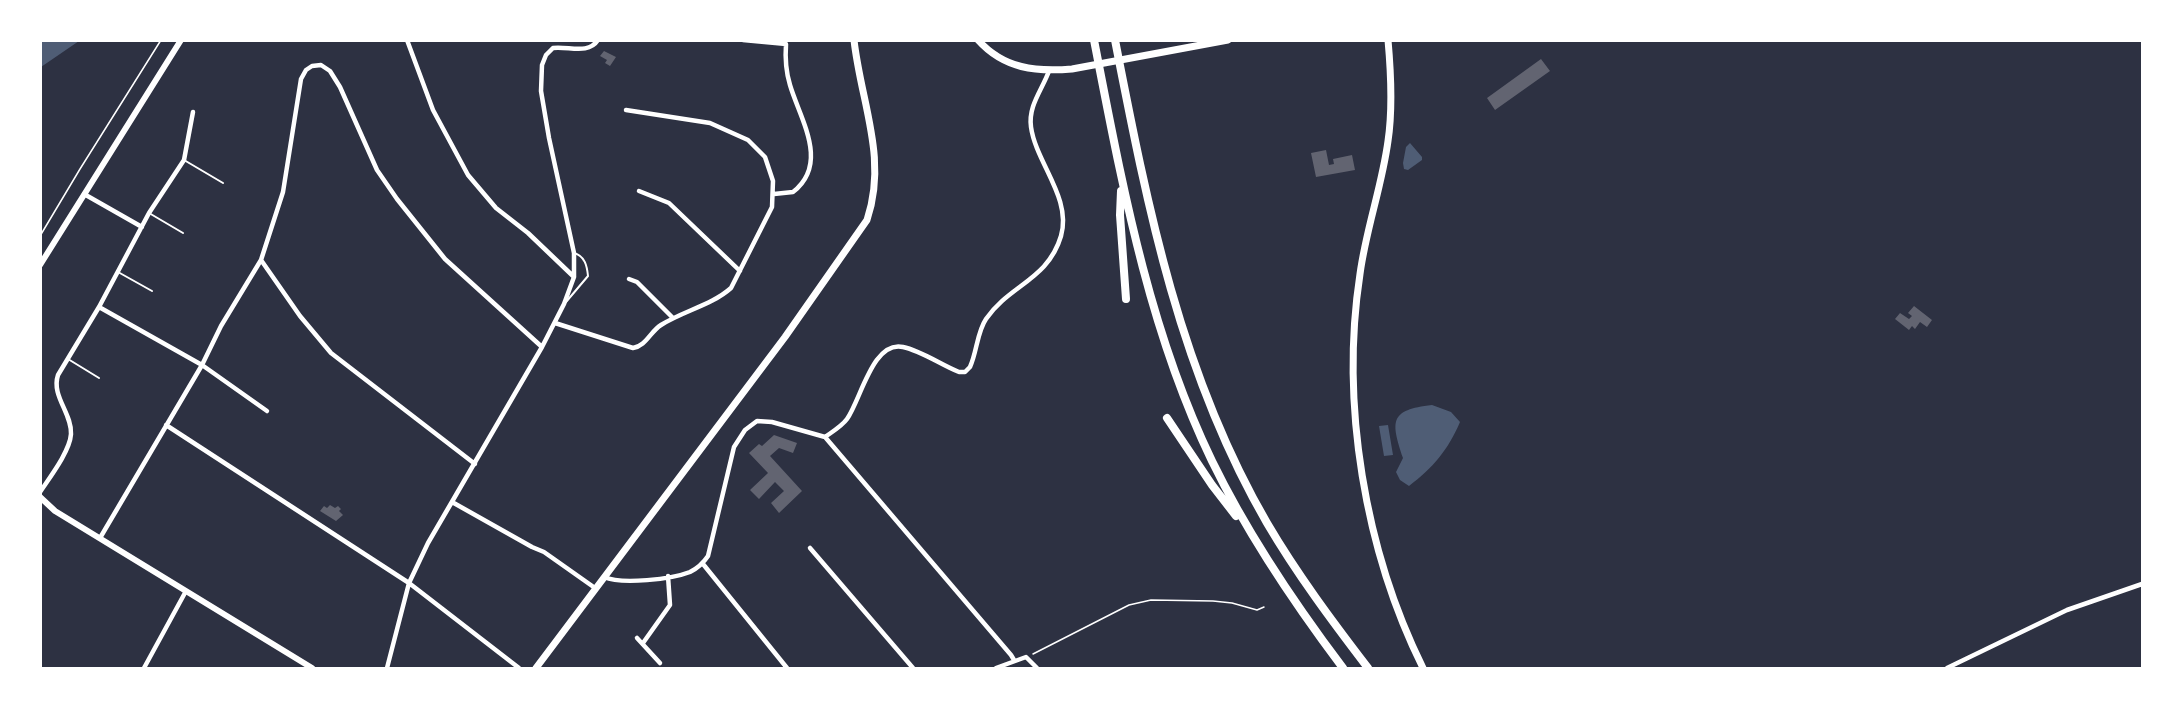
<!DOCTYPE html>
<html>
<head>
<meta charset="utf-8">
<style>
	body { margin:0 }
	#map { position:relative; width:2183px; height:709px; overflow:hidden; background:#2d3142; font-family:Overpass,sans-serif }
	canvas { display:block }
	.frame { position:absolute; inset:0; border:42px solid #fff; pointer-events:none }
</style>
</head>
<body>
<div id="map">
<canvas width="2183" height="709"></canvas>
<div class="frame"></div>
</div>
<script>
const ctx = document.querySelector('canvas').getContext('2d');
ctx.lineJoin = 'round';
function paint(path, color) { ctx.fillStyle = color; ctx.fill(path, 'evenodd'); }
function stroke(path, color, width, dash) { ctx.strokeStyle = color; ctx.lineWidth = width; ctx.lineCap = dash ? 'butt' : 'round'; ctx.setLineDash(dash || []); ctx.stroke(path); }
const water = new Path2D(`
	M41,40H79V41L41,67Z
	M1410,143L1422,157V160L1408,170L1404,169L1403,163L1406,147Z
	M1432,405L1451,412L1460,422C1448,450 1433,468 1409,486L1400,480L1396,472L1403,458C1391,421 1389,410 1432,405Z
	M1388,425L1393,455L1384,456L1379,426Z`);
const building = new Path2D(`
	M604,51L616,57L610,66L605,63L607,60L600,56Z
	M1541,59L1550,71L1495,110L1487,98Z
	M1326,150L1329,165L1334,164L1333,159L1352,155L1355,170L1316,177L1311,153Z
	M1914,306L1932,320L1927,327L1920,322L1915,329L1912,326L1909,330L1895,319L1900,313L1909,319L1912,316L1908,313Z
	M774,435L797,443L793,453L779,448L770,456L802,491L779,513L771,503L784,491L775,482L759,499L750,490L768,473L749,453L759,444L762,446Z
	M330,505L335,508L338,506L341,509L339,511L343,515L336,521L320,511L324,506L327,508Z`);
const path = new Path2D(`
	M40,236L80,169L161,40
	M1033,654L1129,605L1151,600L1213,601L1232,603L1257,610L1264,607`);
const service = new Path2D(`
	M184,160L223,183
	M149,213L183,233
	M118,272L152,291
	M566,302L588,276C587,266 585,256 574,253
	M68,359L99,378`);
const minor = new Path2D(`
	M407,40L433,110L468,175L496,208L528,233L574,277
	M743,40L786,44C785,58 786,72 790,85C800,119 830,163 793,192L774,194
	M639,191L669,203L740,271
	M84,194L142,227
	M261,260L300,316L331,353L475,464
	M629,279L637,282L673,318
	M99,307L202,365L267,411
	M555,323L633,348C646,346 650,332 661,325C683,311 712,305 731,288L772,207L773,181L765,157L748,140L710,123L626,110
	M166,425L409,583L519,668
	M825,437L1011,655L1014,660
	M40,492C50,477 70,451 71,434C72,413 51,396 58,375L99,307L149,213L184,160L193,112
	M452,502L532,547L544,552L595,588
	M100,538L202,365L221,326L261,260L283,192L301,79L306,70L312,66L321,65L330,71L340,87L377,170L397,199L445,259L542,347
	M810,548L913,668
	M703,564L787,668
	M604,577C622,585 672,579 690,572C698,568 704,562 708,556L734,447L745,430L757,421L772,422L825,437C832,432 842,426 847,419C861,399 873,340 903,347C922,351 941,365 959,372H965L970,367C977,352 977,332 986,319C1009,285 1048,280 1061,236C1072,198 1036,163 1031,127C1028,106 1042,90 1049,71
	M637,638L660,663
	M643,643L670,605L668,576
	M144,668L186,591
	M387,668L409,583L428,543L542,347L564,304L574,277V253L549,138L541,91L542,65L546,55L553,48C569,46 588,55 598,40
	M996,668L1026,657L1037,668
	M1947,668L2067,610L2142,584`);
const tertiary = new Path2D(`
	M40,265L181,40
	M40,497L55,511L312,668`);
const secondary = new Path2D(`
	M978,40C1004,69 1036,72 1072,69L1228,40
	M1388,40C1391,73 1393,108 1388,141C1382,186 1366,229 1360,274C1340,404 1365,551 1423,668
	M536,668L785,337L867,220C888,158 861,103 854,40`);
const motorway = new Path2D(`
	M1094,40C1122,183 1148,329 1212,461C1248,535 1294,603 1343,668
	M1115,40C1148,209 1180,373 1267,523C1297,574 1332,621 1368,668
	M1121,191L1120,215L1126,299
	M1167,418L1212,485L1236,516`);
paint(water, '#4f5d75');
paint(building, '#626471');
stroke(path, '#fff', 1.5);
stroke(service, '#fff', 2);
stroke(minor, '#fff', 4.5);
stroke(tertiary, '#fff', 6);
stroke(secondary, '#fff', 7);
stroke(motorway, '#fff', 8);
</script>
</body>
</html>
